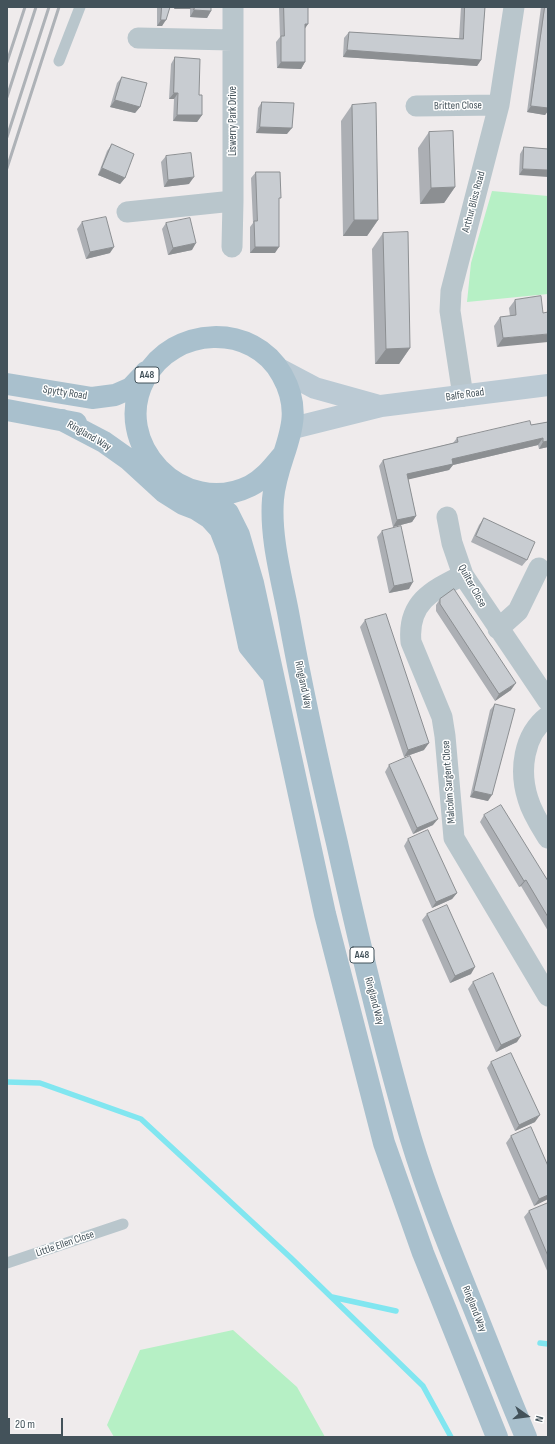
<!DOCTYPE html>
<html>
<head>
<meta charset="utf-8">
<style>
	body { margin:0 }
	#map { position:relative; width:555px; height:1444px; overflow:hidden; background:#efebec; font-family:"Sofia Sans Condensed",sans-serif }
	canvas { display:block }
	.frame { position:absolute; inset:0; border:8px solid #43525a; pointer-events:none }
	.north { position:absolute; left:507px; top:1396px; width:40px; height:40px; -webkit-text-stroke:3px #fff; paint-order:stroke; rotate:104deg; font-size:11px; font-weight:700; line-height:16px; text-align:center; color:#43525a }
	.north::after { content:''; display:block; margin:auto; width:14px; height:18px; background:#43525a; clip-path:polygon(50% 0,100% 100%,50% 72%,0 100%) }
	.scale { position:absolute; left:8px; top:1418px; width:55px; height:18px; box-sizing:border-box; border:2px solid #43525a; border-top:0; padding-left:5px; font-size:12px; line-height:14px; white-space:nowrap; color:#43525a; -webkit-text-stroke:3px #fff; paint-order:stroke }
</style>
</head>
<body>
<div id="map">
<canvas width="555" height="1444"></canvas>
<div class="frame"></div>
<div class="north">N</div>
<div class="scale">20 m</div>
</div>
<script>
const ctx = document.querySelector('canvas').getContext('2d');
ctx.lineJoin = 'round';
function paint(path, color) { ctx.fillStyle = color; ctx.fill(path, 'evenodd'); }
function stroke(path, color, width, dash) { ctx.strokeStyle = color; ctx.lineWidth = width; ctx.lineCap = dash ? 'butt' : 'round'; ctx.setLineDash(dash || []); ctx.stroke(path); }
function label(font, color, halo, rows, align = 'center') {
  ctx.font = font + ' "Sofia Sans Condensed",sans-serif'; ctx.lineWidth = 3; ctx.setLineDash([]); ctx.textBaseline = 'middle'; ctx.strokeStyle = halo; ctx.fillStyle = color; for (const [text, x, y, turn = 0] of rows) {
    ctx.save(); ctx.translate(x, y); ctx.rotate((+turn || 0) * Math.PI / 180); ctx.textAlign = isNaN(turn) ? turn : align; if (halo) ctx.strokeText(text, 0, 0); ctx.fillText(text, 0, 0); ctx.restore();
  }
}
const green = new Path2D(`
	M492,191L548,196V294L467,302L471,263Z
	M233,1330L297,1387L325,1437H114L107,1425L140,1350Z`);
const stream = new Path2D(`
	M7,1082L40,1083L141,1119L290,1257L423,1386L451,1437
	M332,1297L396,1311
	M540,1343L548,1344`);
const lane = new Path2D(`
	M59,61L80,7
	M7,1263L123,1224`);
const street = new Path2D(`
	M138,38L232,40
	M416,106L499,105
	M127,212L233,201V7
	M232,247L233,201
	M463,396L450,311L451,291L499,105L514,7
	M447,517L452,543L463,575L548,701
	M463,575C433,590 407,602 411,642L442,717L445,736L454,838L548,996
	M498,629L518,611L539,568
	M548,716C523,735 519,771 528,799C532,813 540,825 548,838`);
const secondary = new Path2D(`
	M279,369L315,388L376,405
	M293,428L381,406L548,385`);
const primary = new Path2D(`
	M7,384L92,398L115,395L131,388L146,372
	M7,410L76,423
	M62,420L104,442L128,459L164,492L183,504L196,509L210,518L220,529L229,552L249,646L270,672
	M283,455C273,467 264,479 250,486C183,519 109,444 145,378C173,326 253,322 282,375C309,423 277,452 273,499C270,536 281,576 288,612C302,690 319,767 337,843C359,942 382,1041 411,1139C427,1192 448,1244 469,1296C488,1343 506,1390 526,1437
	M204,493L228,513L239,535L253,583L325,914L384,1143L423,1253L497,1437`);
const rail = new Path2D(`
	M7,62L25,7
	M7,97L36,7
	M7,137L49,7
	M7,168L59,7`);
const wall = new Path2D(`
	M157,7H170L162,26H157Z
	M174,7H211V11L207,18L190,17V9H174Z
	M279,7H308L305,28V62L301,69L277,68L276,42L280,37Z
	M461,7H485L481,60L477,66L343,57L344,38L349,32L459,39Z
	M541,7H548V111L545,115L527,112Z
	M175,57L199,95L202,115L197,122L173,121L174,99H169L171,64Z
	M122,77L140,107L135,113L110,107L117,83Z
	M262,102L287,134L256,133L258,108Z
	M352,105L378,220L367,236H343L341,121Z
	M429,132L455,187L444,203L420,204L418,148Z
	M112,144L125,178L120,184L98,175L107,151Z
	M524,147L548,149L519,175L520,154Z
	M166,156L189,184L164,187L161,162Z
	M256,172L279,201L275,253H250V227L253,223L251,178Z
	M82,222L110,253L86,259L77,229Z
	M166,223L192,250L168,255L162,229Z
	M383,233L410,348L399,364H375L372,249Z
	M541,296L497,347L494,326L500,317L510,316L509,308L515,300Z
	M548,422V447L539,449L538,445L453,465L449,470L408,479L416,516L412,522L393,527L379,466L383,460L453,443L457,438Z
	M484,518L527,560L522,566L471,542L479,525Z
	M382,531L409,589L389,593L377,537Z
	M440,599L511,690L495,701L436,611V605Z
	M365,620L424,750L404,757L360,627Z
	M495,704L488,801L470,797L490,710Z
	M389,765L433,825L413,834L385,772Z
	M484,815L548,881V931L521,886L519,887L480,822Z
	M408,839L457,893L452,899L432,908L404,846Z
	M427,914L471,974L450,983L422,920Z
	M473,982L517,1042L496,1052L468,989Z
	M491,1062L535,1122L515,1131L487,1068Z
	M511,1136L548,1166V1199L534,1206L506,1143Z
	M548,1203V1273L524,1217L529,1211Z`);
const shadedWall = new Path2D(`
	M176,7H192L190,9H174Z
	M194,10L211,11L207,18L190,17Z
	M161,20H166L162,26H157Z
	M305,24H308L304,30Z
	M347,50L481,60L477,66L343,57Z
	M281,62H305L301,69L277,68Z
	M174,93H178L174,99H169Z
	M115,100L140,107L135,113L110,107Z
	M531,106L548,108V111L545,115L527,112Z
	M177,115H202L197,122L173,121Z
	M260,127L292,128L287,134L256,133Z
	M102,168L125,178L120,184L98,175Z
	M523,169L548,170V177L519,175Z
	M194,177L189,184L164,187L168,180Z
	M455,187L444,203L420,204L431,188Z
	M354,220H378L367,236H343Z
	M196,243L192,250L168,255L173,248Z
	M114,247L110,253L86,259L90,252Z
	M255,247H279L275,253H250Z
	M548,334V342L497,347L503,338Z
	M410,348L399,364H375L386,349Z
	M543,438L538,445L453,465L449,470L402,481L407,474L452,459Z
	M548,441V447L539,449L543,442Z
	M416,516L412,522L393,527L397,520Z
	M413,582L409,589L389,593L394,586Z
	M516,683L511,690L495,701L499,694Z
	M429,743L424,750L404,757L408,750Z
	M474,791L492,795L488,801L470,797Z
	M438,819L433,825L413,834L417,828Z
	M526,880L521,886L519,887L524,881Z
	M457,893L452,899L432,908L436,902Z
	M475,967L471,974L450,983L455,976Z
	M521,1036L517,1042L496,1052L501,1045Z
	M540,1115L535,1122L515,1131L519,1125Z
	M548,1195V1199L534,1206L539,1199Z`);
const building = new Path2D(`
	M162,7H170L166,20H161Z
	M195,7H211V11L194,10Z
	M284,7H308V24H305V62H281V36H284Z
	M465,7H485L481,60L347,50L349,32L463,39Z
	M545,7H548V108L531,106Z
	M175,57L200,59L199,95H202V115H177L178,93H174Z
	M122,77L147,83L140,107L115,100Z
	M262,102L294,103L292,128L260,127Z
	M376,103L378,220H354L352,105Z
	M453,131L455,187L431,188L429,132Z
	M112,144L134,154L125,178L102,168Z
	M524,147L548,149V170L523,169Z
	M191,153L194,177L168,180L166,156Z
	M256,172H280L281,198H279V247H255L254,221H257Z
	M106,217L114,247L90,252L82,222Z
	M190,218L196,243L173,248L166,223Z
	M408,232L410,348L386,349L383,233Z
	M541,296L543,313L548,312V334L503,338L500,317L516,315L515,300Z
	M530,421L531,425L548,422V441L543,442V438L452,459L453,464L407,474L416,516L397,520L383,460L458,442L457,438Z
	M484,518L535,542L527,560L476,536Z
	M401,526L413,582L394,586L382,531Z
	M454,589L516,683L499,694L440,604V599Z
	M386,614L429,743L408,750L365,620Z
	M495,704L515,709L492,795L474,791Z
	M410,756L438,819L417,828L389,765Z
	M501,805L548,881V917L526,880L524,881L484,815Z
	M428,830L457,893L436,902L408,839Z
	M447,905L475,967L455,976L427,914Z
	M493,973L521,1036L501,1045L473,982Z
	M511,1053L540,1115L519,1125L491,1062Z
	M531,1127L548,1166V1195L539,1199L511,1136Z
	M548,1203V1256L529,1211Z`);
const shields = [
	[147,375,24],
	[362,955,24]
];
const shieldNames = [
	["A48",147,375],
	["A48",362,955]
];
const streetNames = [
	["Britten Close",458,106,-1],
	["Liswerry Park Drive",233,121,-90],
	["Arthur Bliss Road",474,202,-75],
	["Spytty Road",65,393,9],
	["Balfe Road",465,395,-8],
	["Ringland Way",89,436,30],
	["Quilter Close",472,586,61],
	["Ringland Way",303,685,78],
	["Malcolm Sargent Close",449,782,-94],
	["Ringland Way",374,1001,75],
	["Little Ellen Close",65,1244,-19],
	["Ringland Way",474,1309,68]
];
paint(green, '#b6f0c5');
stroke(stream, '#81e6f0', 5.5);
stroke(lane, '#b9c6cc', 11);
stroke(street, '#b9c6cc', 21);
stroke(secondary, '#bbcad4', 22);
stroke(primary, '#a9c0cd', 22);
stroke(rail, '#aeb2b7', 3);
paint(wall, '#acafb4');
paint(shadedWall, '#8c8f92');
paint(building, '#c8ccd1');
stroke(building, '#8c8f92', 1);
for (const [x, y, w] of shields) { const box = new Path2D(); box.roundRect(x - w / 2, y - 8, w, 16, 3); ctx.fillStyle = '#fff'; ctx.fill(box); stroke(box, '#43525a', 1); }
label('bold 10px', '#43525a', null, shieldNames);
label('11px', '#43525a', '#fff', streetNames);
</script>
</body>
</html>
